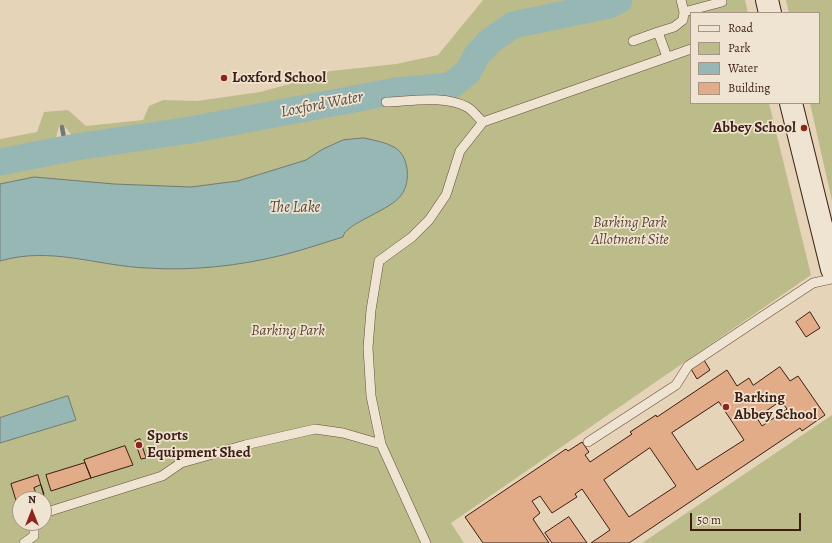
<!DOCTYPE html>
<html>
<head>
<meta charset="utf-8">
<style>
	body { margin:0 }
	#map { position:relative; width:832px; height:543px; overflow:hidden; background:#e6d4b9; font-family:Alegreya,serif }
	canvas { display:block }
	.legend { position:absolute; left:690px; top:12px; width:130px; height:92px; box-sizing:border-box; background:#efe3d2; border:1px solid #a89486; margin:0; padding:5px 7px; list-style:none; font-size:12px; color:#3d1e13 }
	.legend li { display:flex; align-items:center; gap:8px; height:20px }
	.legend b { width:20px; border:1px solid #a89486 }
	.north { position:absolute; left:12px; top:491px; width:40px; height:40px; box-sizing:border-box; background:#efe3d2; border:1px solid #a89486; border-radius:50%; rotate:0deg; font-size:11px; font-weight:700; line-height:16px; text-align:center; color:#3d1e13 }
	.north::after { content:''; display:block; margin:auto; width:14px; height:18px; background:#8f2418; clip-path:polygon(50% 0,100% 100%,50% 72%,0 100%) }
	.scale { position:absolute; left:690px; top:513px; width:111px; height:18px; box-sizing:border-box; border:2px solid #3d1e13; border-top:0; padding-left:5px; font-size:12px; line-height:14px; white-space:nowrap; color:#3d1e13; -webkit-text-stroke:3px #efe3d2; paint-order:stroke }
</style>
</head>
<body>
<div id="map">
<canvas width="832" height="543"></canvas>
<ul class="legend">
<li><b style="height:5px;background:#efe3d2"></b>Road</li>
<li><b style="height:11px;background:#bcbb8a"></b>Park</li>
<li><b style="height:11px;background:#97b7b4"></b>Water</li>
<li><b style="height:11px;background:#e3ac88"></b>Building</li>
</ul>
<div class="north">N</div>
<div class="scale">50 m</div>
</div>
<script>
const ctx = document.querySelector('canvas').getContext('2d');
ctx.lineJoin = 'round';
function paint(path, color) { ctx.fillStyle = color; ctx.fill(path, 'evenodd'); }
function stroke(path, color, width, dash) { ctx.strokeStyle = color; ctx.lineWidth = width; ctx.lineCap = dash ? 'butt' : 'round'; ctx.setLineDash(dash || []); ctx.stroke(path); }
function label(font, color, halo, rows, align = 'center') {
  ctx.font = font + ' Alegreya,serif'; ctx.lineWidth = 3.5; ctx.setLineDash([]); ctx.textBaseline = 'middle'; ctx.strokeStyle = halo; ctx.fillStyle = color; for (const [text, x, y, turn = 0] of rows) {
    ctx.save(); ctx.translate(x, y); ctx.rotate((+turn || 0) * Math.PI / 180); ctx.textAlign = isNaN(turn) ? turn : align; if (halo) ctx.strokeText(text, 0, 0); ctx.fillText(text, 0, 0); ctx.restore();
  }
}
const green = new Path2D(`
	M483,0H597L513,18C497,24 482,36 472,50C465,59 462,71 451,76C439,83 422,81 408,82L174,125L76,138C70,135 68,129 63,125L59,126L55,142L0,153V139L37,132L44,112L68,110L86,126L143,120L149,106L163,100L197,101L260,92L290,84L307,76L331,71L396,64L438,55Z
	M623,0H745L748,13H691V103H769L811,275L451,523L464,543H0V168L100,147L160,139L276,117L334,109L405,94L448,90L460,85L471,76L481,56L513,30L608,10ZM20,499H44V523H20Z
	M786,0H832V201L810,103H819V13H789Z
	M832,415V543H642Z`);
const water = new Path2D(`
	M364,138C373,140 385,142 394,147C409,155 411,181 402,194C391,211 345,223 343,237C323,243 303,250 283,255C239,266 192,271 147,268C97,266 51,246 0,261V184L34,177L114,184L191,187L238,181L306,160L323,149L343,140Z
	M68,396L76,420L0,443V418Z`);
const stream = new Path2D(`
	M62,127L66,149`);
const river = new Path2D(`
	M0,162L76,147L190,130L396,91L450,86L468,72L477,55L490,41L513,25L609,5L619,0`);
const building = new Path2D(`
	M810,312L820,328L806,337L796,322Z
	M704,360L710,370L697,379L691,369Z
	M780,367L790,381L798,376L825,415L802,431L800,428L629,543H591L610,530L582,489L575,494L577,497L552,513L540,496L532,501L540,513L533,519L549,543H483L465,517L566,449L568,451L582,442L589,452L585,455L590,462L632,434L630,432L656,415L657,417L727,370L737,386L749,378L753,385ZM781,401L787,409L762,426L757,418ZM719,402L744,440L697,470L672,433ZM650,448L676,486L629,517L604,480Z
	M140,439L146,458L141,459L135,441Z
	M125,446L133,465L91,478L84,460Z
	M85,463L91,478L51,491L46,475Z
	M38,475L44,496L34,499H20V503L17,504L11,484Z
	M41,485L44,494L37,496L34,488Z
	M569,517L587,543H552L545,533Z`);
const lane = new Path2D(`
	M684,12L722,2L721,0
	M633,41L658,32
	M667,57L658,32L674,27L683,20L684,12L681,0
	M386,102C412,101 444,95 467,107C473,110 478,118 483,122
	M588,442L676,385L688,366L760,318L813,283L832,279
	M44,513L162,476L181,463L245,445L315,429L343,433L381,444
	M24,543L34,536V523
	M426,543L381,444L371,396L368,348L371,310L379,261L412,237L429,220L446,195L460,151L483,122L691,49`);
const secondary = new Path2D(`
	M767,0L770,13
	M791,103L832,269`);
const markers = [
	[224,78,4,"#8f2418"],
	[804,128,4,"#8f2418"],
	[726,407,4,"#8f2418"],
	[139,445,4,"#8f2418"]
];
const poiNames = [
	["Loxford School",232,78],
	["Abbey School",796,128,"right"],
	["Barking",734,398],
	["Abbey School",734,415],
	["Sports",147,436],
	["Equipment Shed",147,453]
];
const parkNames = [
	["Barking Park",630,223],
	["Allotment Site",630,240],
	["Barking Park",288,331]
];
const waterNames = [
	["Loxford Water",322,105,-11],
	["The Lake",295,208]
];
paint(green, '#bcbb8a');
paint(water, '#97b7b4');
stroke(water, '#737a74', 1);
stroke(stream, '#737a74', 4.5);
stroke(river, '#97b7b4', 27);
paint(building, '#e3ac88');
stroke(building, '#3d1e13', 1);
stroke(lane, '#674c3c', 10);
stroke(secondary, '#3d1e13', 24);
stroke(lane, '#efe3d2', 9);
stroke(secondary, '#efe3d2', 22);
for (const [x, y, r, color] of markers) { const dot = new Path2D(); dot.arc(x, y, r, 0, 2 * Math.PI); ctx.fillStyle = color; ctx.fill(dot); stroke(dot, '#efe3d2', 1.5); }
label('bold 15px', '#3d1e13', '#efe3d2', poiNames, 'left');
label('italic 15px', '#5d4531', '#efe3d2', parkNames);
label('italic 16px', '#584c43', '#efe3d2', waterNames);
</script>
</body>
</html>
